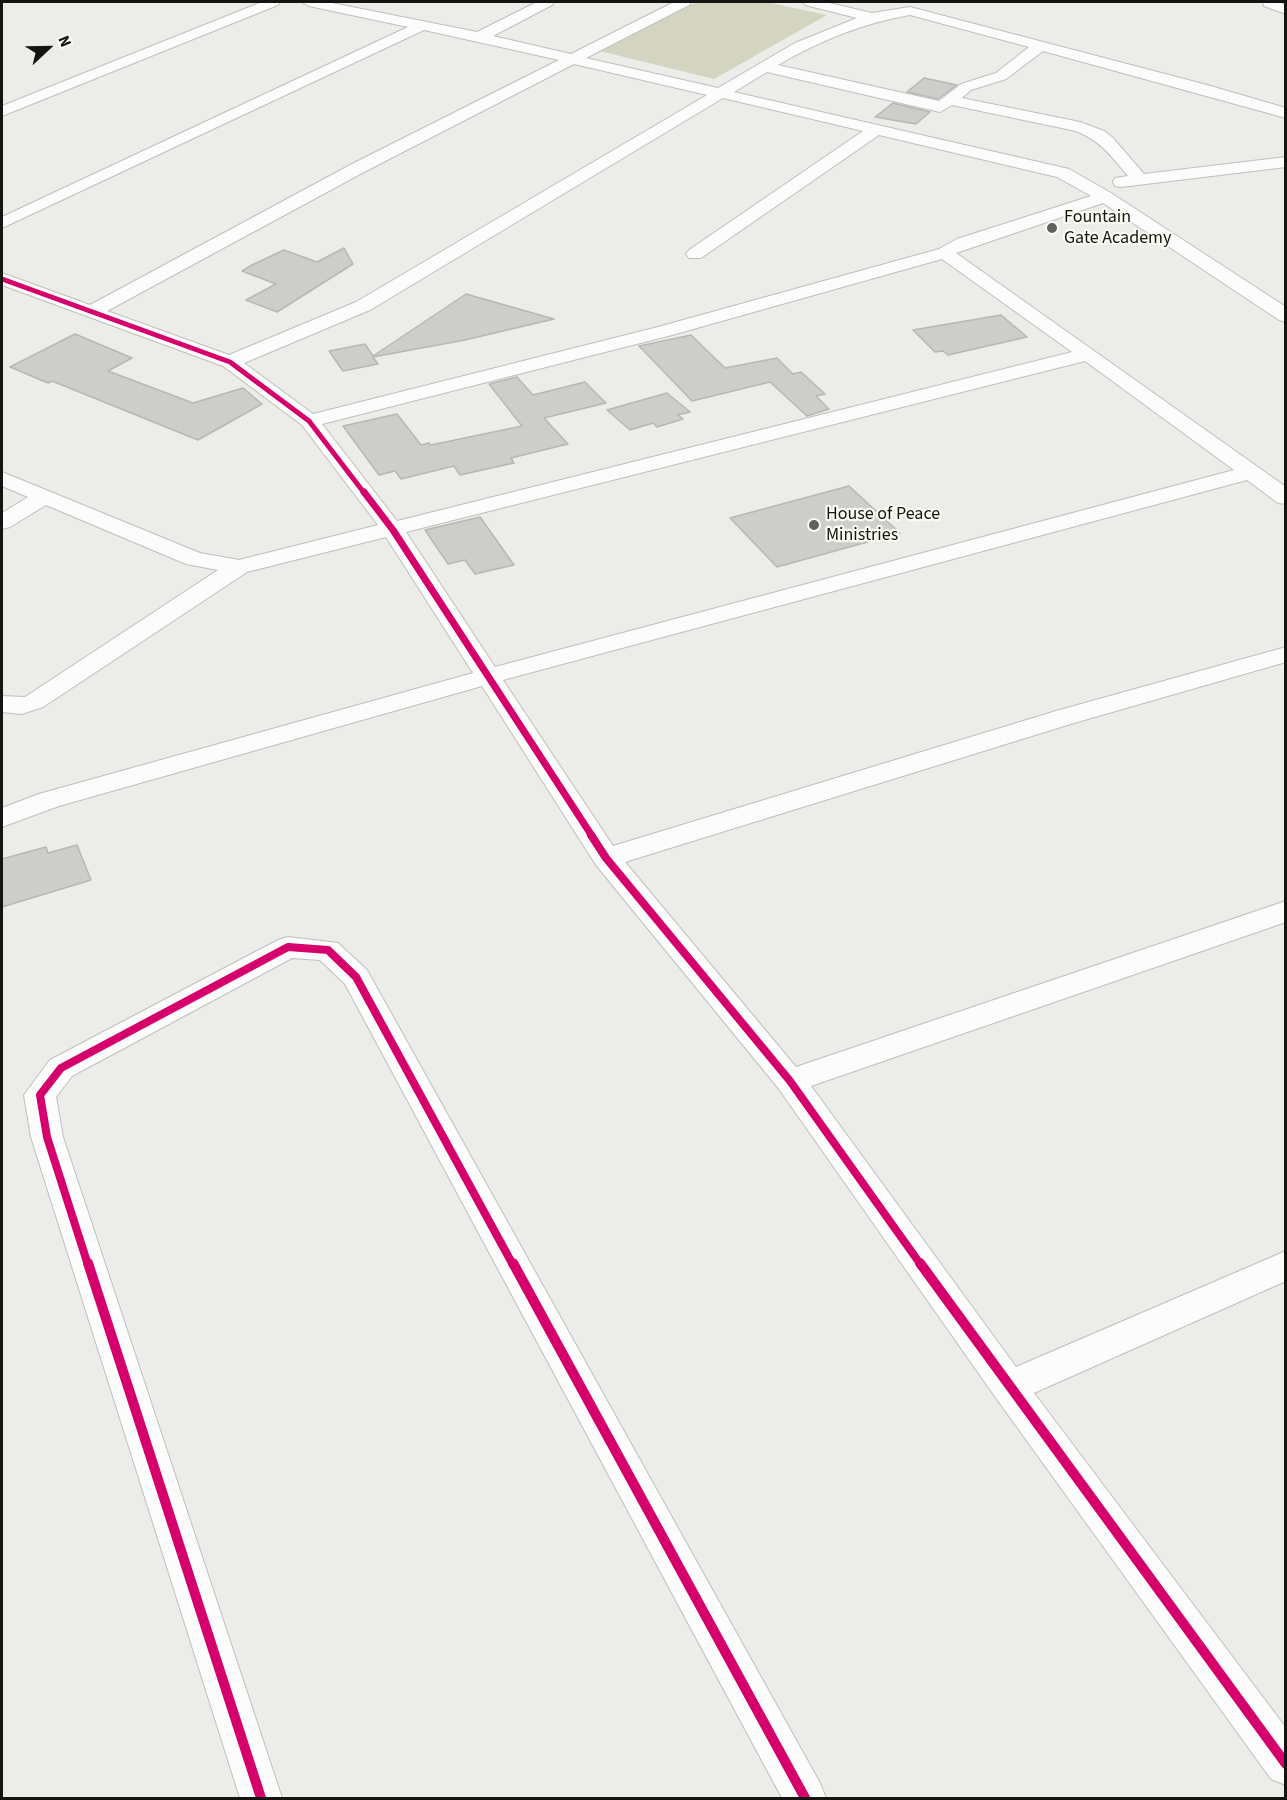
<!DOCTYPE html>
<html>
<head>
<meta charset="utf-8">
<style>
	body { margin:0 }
	#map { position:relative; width:1287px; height:1800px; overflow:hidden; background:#ecece8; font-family:"Source Sans 3",sans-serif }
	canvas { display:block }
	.frame { position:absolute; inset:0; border:3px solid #141411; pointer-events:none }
	.north { position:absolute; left:18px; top:18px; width:60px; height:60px; -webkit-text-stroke:4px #fbfbf4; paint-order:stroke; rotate:68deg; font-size:16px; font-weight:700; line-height:24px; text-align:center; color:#141411 }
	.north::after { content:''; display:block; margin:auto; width:21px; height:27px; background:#141411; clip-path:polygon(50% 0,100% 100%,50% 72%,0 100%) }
</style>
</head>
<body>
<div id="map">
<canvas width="1287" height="1800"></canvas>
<div class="frame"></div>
<div class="north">N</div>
</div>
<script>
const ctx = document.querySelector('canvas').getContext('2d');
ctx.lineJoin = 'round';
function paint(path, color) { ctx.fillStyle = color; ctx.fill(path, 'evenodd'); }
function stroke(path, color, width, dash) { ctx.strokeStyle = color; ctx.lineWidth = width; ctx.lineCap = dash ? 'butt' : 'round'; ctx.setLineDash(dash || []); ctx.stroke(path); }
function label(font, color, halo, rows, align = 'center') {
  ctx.font = font + ' "Source Sans 3",sans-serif'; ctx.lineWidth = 4.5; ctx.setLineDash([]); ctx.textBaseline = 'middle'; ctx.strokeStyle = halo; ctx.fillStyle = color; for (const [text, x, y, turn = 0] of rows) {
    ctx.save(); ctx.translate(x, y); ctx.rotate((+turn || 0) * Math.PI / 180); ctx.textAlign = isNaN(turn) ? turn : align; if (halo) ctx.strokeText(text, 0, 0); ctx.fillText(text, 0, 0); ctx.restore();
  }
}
const green = new Path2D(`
	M696,2H766L827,15L714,79L600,51Z`);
const building = new Path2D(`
	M924,78L957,85L938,99L907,92Z
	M893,103L930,112L916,124L875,117Z
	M344,248L353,264L277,312L246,300L276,284L242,271L252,265L284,250L317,262Z
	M466,294L554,319L465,340L373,357L378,364L343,371L329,351L365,344L373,356Z
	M1001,315L1027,337L948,355L943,351L935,352L913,330Z
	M75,334L132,358L108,371L193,403L243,388L262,404L198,440L52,381L48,383L10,367Z
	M691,335L725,368L777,358L793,374L801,372L825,394L816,396L829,409L807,416L770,382L692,401L639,346Z
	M517,377L533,395L585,382L606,403L544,418L568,444L511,458L514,463L460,475L454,466L401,479L395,471L379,475L343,426L397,414L421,445L429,443L431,445L522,426L489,384Z
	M667,393L690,412L678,415L683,419L657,427L653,423L630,430L607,410Z
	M849,486L900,533L777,567L730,518Z
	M480,517L514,565L475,574L465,560L448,564L425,530Z
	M77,845L91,880L2,907V859L46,847L48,853Z`);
const minor = new Path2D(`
	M262,2H280L278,5L2,116V106Z
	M302,2H327L477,32L537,2H554L552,5L493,36L571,54L674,2H691L689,5L586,58L718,88L795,43L857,18L805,5L803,2H825L872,13L910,7L1207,85L1286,108V118L1043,51L1006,79L971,90L962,98L1080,122L1104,131L1113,138L1144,174L1286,157V167L1121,187L1115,186L1113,182L1115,178L1128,176C1111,156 1101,141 1076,131L952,105L940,112L767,72L734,92L1069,169L1111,193L1286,307V322L1279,320L1103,203L956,253L1286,487V504L1278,503L1247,480L503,680L613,846L1056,711L1286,647V662L1074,723L625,862L796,1067L1286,901V922L811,1086L1016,1367L1286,1251V1281L1034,1393L1286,1728V1785L1271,1779L996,1398L779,1089L596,865L482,686L59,806L2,827V808L39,794L473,673L386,537L247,572L43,707L22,714L2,712V696L25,697L218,570L186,564L46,505L10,527L2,529V513L28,497L2,486V472L200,553L239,560L378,525L302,425L223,366L2,285V273L90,305L352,164L559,60L424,30L2,228V217L408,27L309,6ZM910,15L1029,47L996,73L961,84L939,101L778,65C819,41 863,23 910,15ZM574,64L707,95L356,302L229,355L107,311L364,172ZM723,98L863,131L689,250L686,254L689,258H701L879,135L1057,177L1091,196L957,239L939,249L658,327L313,414L244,363L370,310ZM942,259L1072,352L397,521L322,424L672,335ZM1085,361L1234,470L495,667L406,532Z
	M1263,2H1278L1286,5V14L1264,6Z
	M288,937L338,943L367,970L820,1783L826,1798H782L345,984L320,960L292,958L72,1076L56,1097L63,1137L282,1798H240L31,1137L24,1095L50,1060L278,940Z`);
const cyclewayFar3 = new Path2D(`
	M2,279L230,362L309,421L365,494`);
const cyclewayFar2 = new Path2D(`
	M364,492L393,530L592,836`);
const cyclewayFar1 = new Path2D(`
	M591,835L606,858L790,1081L921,1265
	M88,1265L47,1137L40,1095L61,1068L288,947L328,950L356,977L513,1265`);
const cycleway = new Path2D(`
	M88,1263L261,1798
	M513,1263L805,1798
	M920,1263L1286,1764`);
const markers = [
	[1052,228,6,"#60605c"],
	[814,525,6,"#60605c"]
];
const farPoinames = [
	["Fountain",1064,218],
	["Gate Academy",1064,239],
	["House of Peace",826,515],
	["Ministries",826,536]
];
paint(green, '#d4d5c1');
paint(building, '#cdcdca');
stroke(building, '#b7b7b4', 1.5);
stroke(minor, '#bfc0bd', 2);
paint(minor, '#fcfcfc');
stroke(cyclewayFar3, '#d6006c', 5);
stroke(cyclewayFar2, '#d6006c', 7);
stroke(cyclewayFar1, '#d6006c', 8);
stroke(cycleway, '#d6006c', 10);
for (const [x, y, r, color] of markers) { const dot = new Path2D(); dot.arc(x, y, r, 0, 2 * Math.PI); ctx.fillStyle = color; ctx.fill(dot); stroke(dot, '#fbfbf4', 2); }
label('18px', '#141411', '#fbfbf4', farPoinames, 'left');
</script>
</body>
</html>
